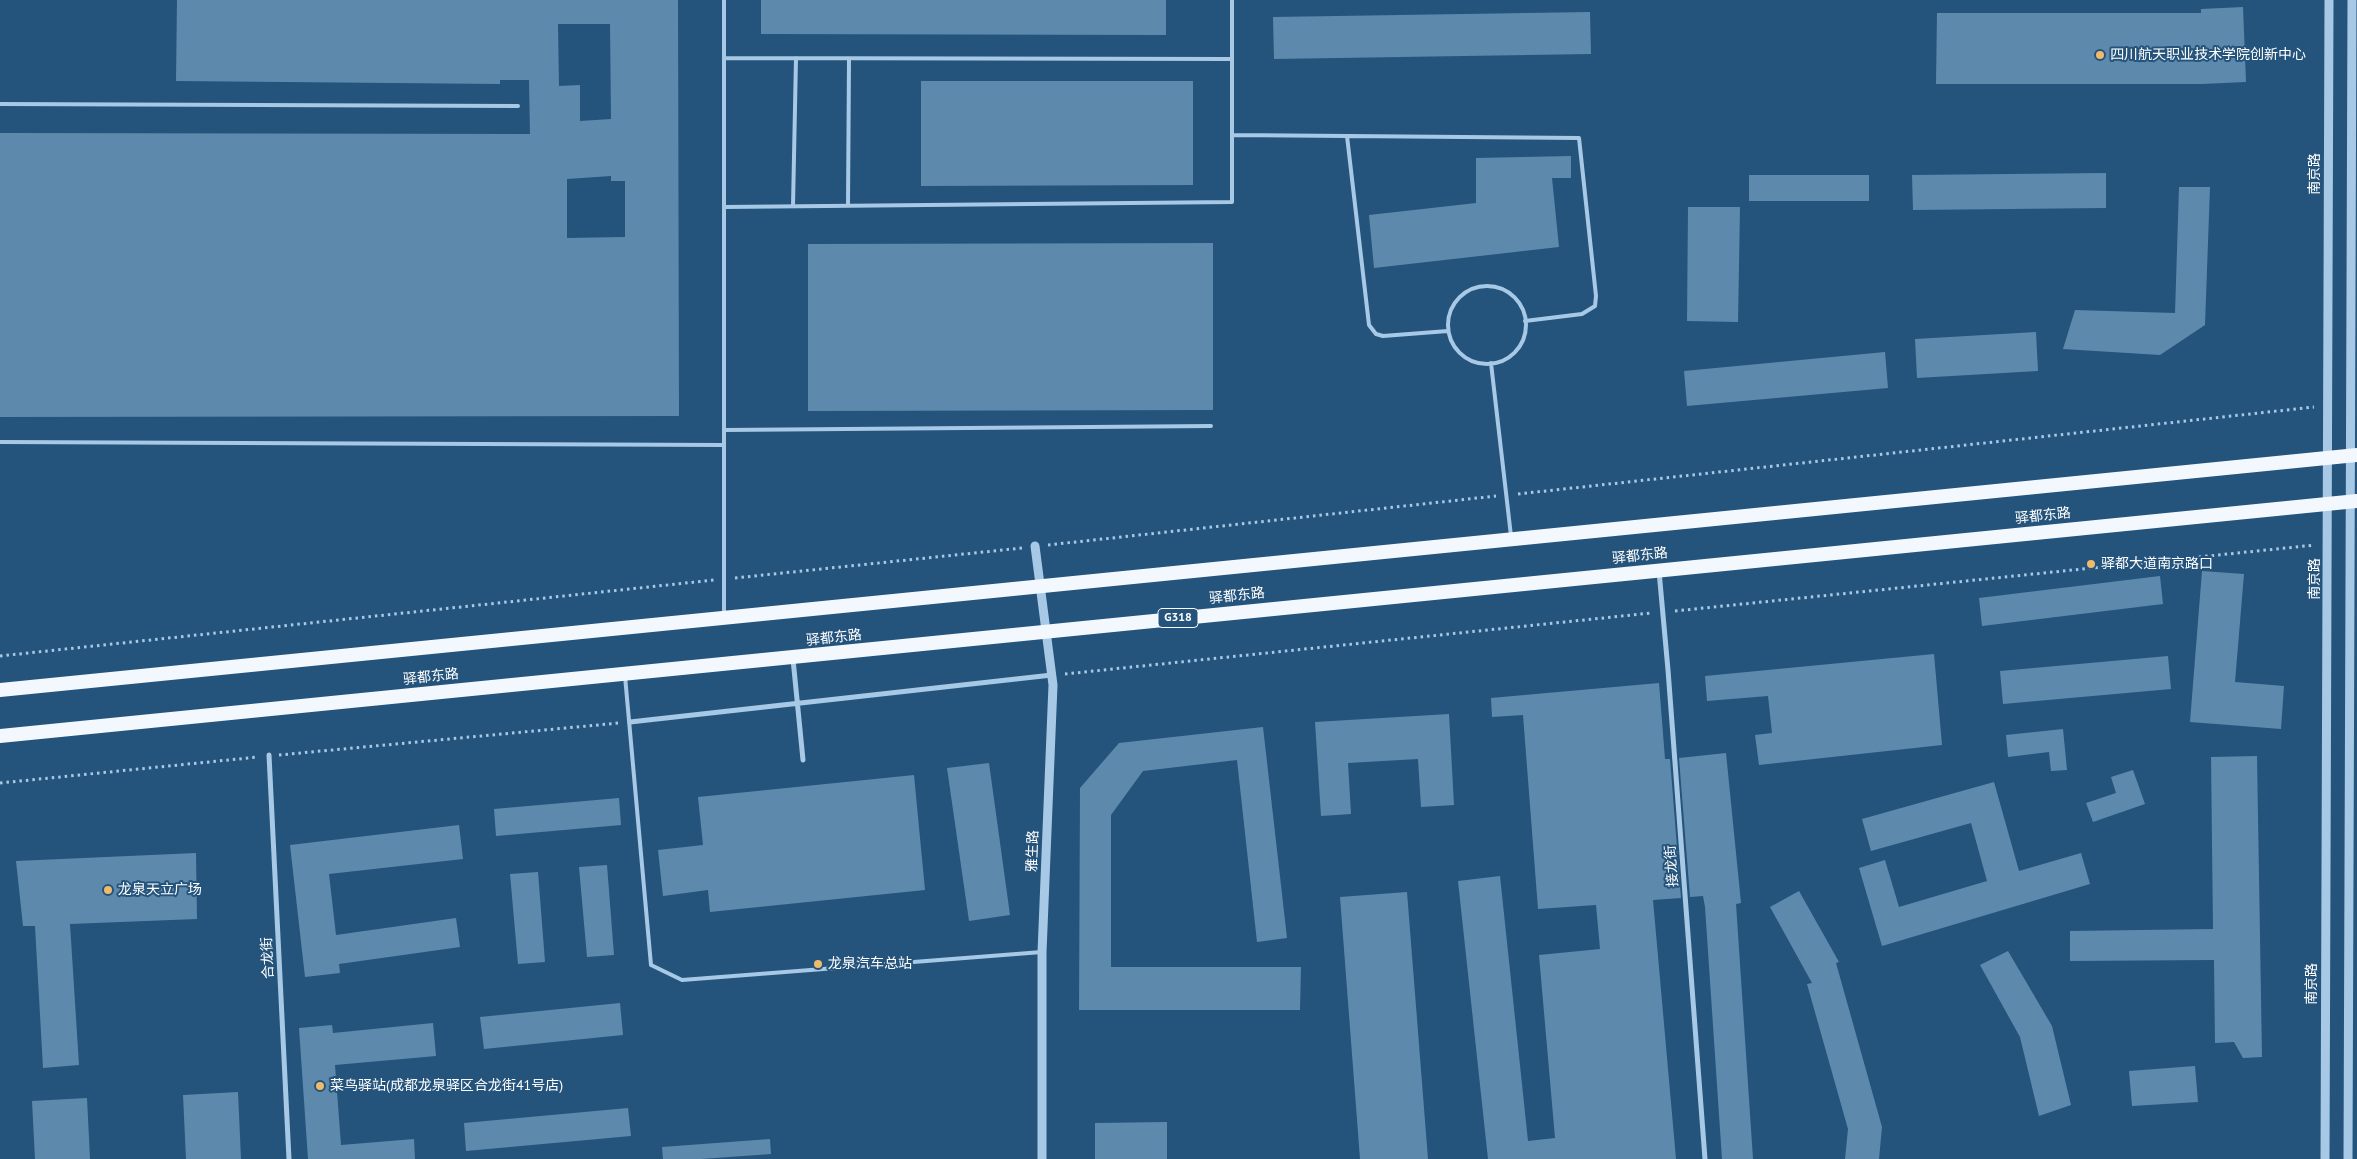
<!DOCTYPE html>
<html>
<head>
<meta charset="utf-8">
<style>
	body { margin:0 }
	canvas { display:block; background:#24537b }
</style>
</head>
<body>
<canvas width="2357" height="1159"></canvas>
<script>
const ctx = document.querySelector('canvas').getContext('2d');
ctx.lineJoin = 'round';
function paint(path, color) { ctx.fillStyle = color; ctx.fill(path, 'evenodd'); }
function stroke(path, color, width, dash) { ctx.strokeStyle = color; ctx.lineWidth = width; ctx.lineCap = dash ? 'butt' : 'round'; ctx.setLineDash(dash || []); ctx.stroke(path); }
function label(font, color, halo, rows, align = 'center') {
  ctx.font = font + ' "PT Sans","Noto Sans SC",sans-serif'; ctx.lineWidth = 4; ctx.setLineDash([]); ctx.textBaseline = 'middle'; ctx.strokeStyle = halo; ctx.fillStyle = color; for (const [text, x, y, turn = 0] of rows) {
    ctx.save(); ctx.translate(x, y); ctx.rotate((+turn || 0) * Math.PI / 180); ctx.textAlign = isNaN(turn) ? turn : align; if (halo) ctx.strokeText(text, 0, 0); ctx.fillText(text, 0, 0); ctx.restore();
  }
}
const building = new Path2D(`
	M177,0H678L679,416L0,417V133L530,134L529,80H500V84L176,81ZM558,24H610L611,119L580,121V85L559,86ZM611,176V181H625V237L567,238V179Z
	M761,0H1166V35L761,34Z
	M2243,7L2246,82L2202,84H1936L1937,13H2201V9Z
	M1590,12L1591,54L1274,59L1273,17Z
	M921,81H1193V185L921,186Z
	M1571,156V178H1552L1559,247L1374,268L1369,215L1476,203V158Z
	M2106,173V208L1913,210L1912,175Z
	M1749,175H1869V201H1749Z
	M2179,187H2210L2205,325L2160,355L2063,349L2075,310L2175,313Z
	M1688,207H1740L1738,322L1687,321Z
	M1213,243V410L808,411V244Z
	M2036,332L2038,371L1917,378L1915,339Z
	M1885,352L1888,388L1687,406L1684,371Z
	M2202,571L2244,574L2235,682L2284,686L2281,729L2190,722Z
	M2160,576L2163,604L1982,626L1979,598Z
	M1934,654L1942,745L1759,765L1755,735L1772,733L1768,696L1707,701L1705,676Z
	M2168,656L2171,689L2003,704L2000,671Z
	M1659,683L1665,759H1670L1681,898L1653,900L1676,1159H1488L1458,881L1500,876L1528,1141L1555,1138L1539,955L1600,949L1596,905L1538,909L1523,715L1492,717L1491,698Z
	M1449,714L1454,805L1421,807L1418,759L1348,763L1351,814L1321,816L1315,722Z
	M1263,727L1287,938L1257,942L1237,760L1143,771L1111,815V967H1301L1300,1010H1079L1080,788L1119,743Z
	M2063,729L2067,770L2051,771L2049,752L2008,757L2006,735Z
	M1726,753L1741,903L1736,904L1753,1159H1722L1705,907L1703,896L1690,897L1679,758Z
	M2257,756L2262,1057L2243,1058L2234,1042L2215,1043L2214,960L2070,961V931L2213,929L2211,757Z
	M989,763L1010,915L969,921L947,768Z
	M2133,770L2145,804L2093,822L2086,803L2116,793L2111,777Z
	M914,775L925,890L710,912L708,890L663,896L658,850L703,845L698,797Z
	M1994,782L2019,871L2081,853L2090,884L1882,946L1859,868L1885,860L1899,907L1987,881L1971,823L1871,851L1862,819Z
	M619,798L621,825L496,836L494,809Z
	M459,825L463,859L329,874L336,935L456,918L460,947L339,964L340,973L305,977L290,845Z
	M196,853L197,919L70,924L79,1065L43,1068L35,926H23L16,861Z
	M607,865L614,955L587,957L579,867Z
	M538,872L545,962L518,964L510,874Z
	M1799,891L1839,962L1836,963L1882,1127L1879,1159H1845L1848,1129L1807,984L1812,983L1770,907Z
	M1407,892L1428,1159H1360L1340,897Z
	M2008,951L2052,1026L2071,1105L2039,1116L2020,1037L1980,965Z
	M620,1003L623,1035L484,1049L480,1017Z
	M433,1023L436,1056L335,1065L341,1145L414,1139L415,1159H308L299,1028L332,1025L333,1033Z
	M2195,1066L2198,1102L2132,1106L2129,1071Z
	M238,1092L241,1159H186L183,1095Z
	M87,1098L90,1159H35L32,1101Z
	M628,1108L631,1136L466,1151L464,1123Z
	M1167,1122V1159H1095V1123Z
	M770,1139L771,1154L701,1159H663L662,1147Z`);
const path = new Path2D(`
	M1518,494L2314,407
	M1048,545L1496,496
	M735,578L1022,548
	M1675,611L2315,545
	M0,656L714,580
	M1065,674L1651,613
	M279,755L619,723
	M0,783L258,757`);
const service = new Path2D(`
	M724,58L1232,59
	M0,104L518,106
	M1232,135L1579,138L1596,296L1595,306L1582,314L1525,321
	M1347,136L1369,325L1376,334L1383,336L1448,331
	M848,205L849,59
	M793,206L796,58
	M724,207L1232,202V0
	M1448 325a39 39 0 1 1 78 0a39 39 0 1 1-78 0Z
	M1491,363L1511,536
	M724,430L1211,426
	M0,442L724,445
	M724,615V0
	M625,676L651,965L682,980L1042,952`);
const minor = new Path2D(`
	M1659,571L1668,670L1705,1159
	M793,659L803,760
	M630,722L1052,675
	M269,755L289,1159`);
const tertiary = new Path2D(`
	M1035,546L1053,685L1042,952V1159
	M2325,1159L2329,0
	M2348,1159L2352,0`);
const trunk = new Path2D(`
	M0,690L2357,455
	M0,736L2357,501`);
const markers = [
	[2100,55,5,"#efbb6b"],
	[2091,564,5,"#efbb6b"],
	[108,890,5,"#efbb6b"],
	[818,964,5,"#efbb6b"],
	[320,1086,5,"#efbb6b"]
];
const shields = [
	[1178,618,40]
];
const shieldNames = [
	["G318",1178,618]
];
const poiNames = [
	["四川航天职业技术学院创新中心",2110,55],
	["驿都大道南京路口",2101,564],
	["龙泉天立广场",118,890],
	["龙泉汽车总站",828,964],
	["菜鸟驿站(成都龙泉驿区合龙街41号店)",330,1086]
];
const streetNames = [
	["南京路",2315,174,-90],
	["驿都东路",2043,516,-6],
	["驿都东路",1640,556,-6],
	["南京路",2315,579,-90],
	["驿都东路",1237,596,-6],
	["驿都东路",834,638,-6],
	["驿都东路",431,677,-6],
	["雅生路",1033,851,-88],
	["接龙街",1672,866,-94],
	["合龙街",268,958,-93],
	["南京路",2312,984,-90]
];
paint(building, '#5d89ad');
stroke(path, '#a7c9e5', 3, [2.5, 4]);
stroke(service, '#a7c9e5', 4);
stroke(minor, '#a7c9e5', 5);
stroke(tertiary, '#a7c9e5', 9);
stroke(trunk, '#f3f8fe', 14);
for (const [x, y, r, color] of markers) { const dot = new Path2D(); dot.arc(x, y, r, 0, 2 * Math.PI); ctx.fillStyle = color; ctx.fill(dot); stroke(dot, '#24537b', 2); }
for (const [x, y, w] of shields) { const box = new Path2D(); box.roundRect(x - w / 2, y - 9.5, w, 19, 4); ctx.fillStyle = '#24537b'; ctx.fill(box); stroke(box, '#fff', 1); }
label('bold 12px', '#fff', null, shieldNames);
label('14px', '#fff', '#24537b', poiNames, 'left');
label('14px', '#fff', '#24537b', streetNames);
</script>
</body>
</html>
